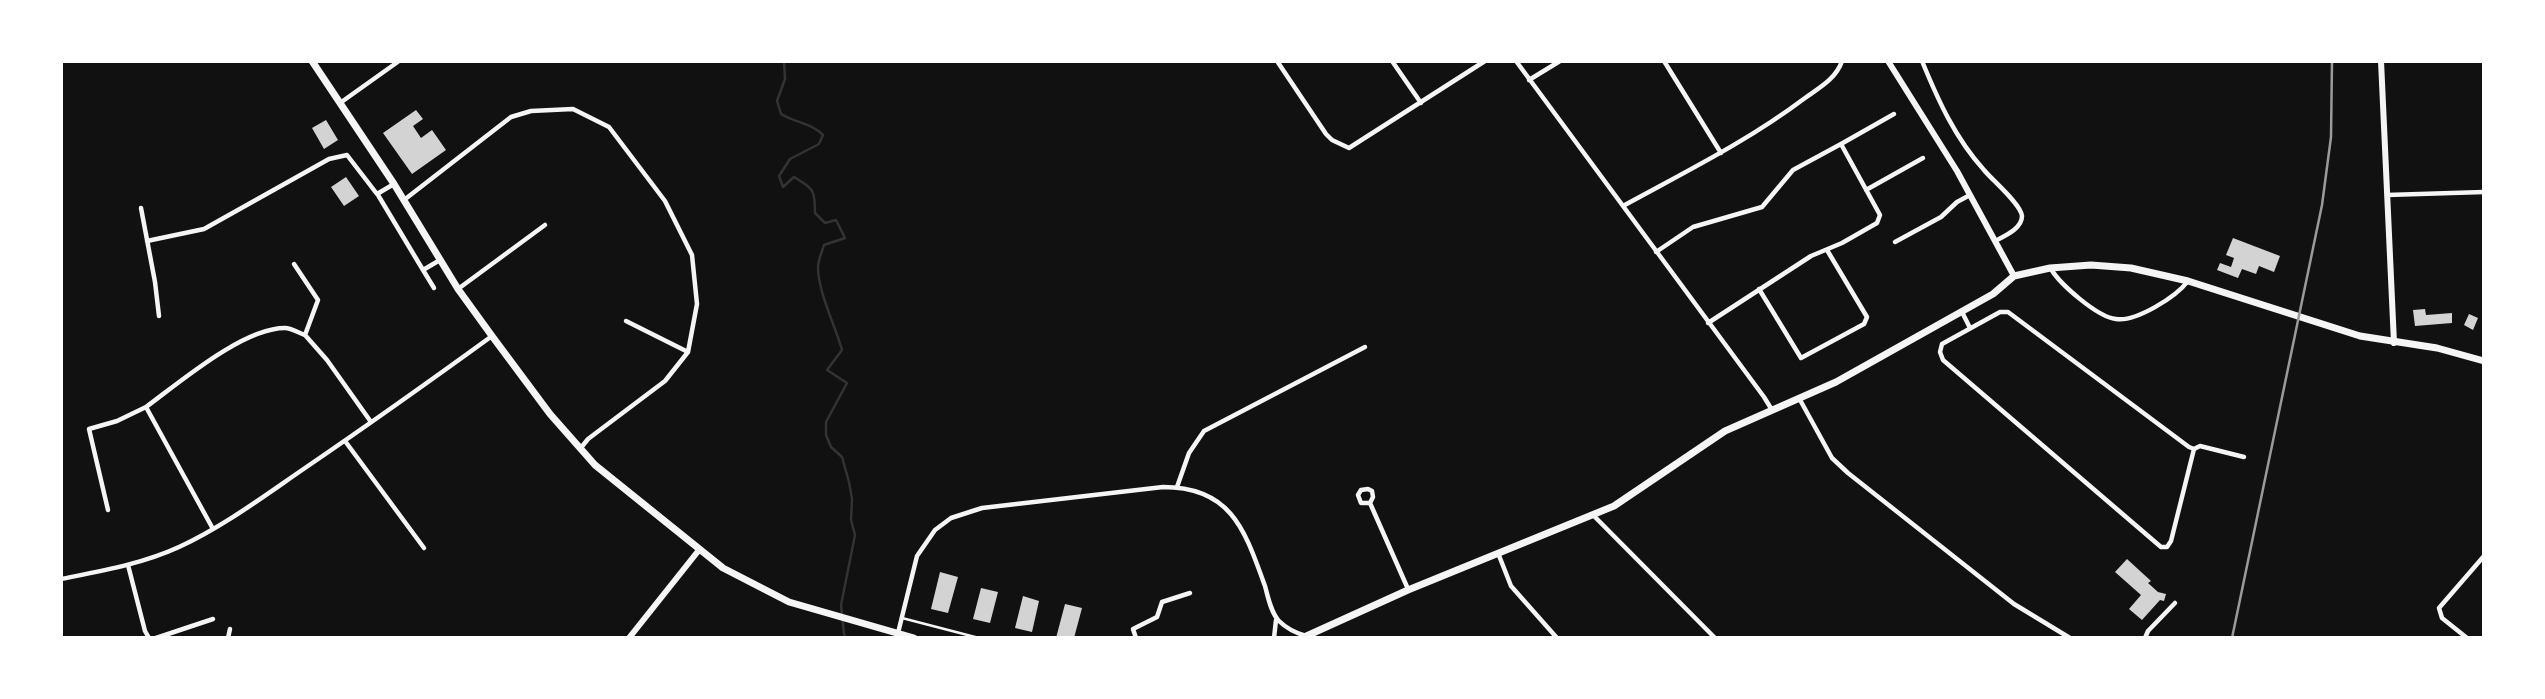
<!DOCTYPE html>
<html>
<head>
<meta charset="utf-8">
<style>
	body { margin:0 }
	#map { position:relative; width:2545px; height:699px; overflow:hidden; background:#111; font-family:"IBM Plex Sans",sans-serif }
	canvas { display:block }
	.frame { position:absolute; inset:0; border:63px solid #fff; pointer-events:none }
</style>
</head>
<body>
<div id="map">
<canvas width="2545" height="699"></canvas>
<div class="frame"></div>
</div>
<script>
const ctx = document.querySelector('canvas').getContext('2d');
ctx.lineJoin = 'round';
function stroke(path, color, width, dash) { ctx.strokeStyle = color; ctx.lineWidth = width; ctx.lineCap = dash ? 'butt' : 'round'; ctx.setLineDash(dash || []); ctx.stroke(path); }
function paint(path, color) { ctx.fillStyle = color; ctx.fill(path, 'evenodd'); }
const stream = new Path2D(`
	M784,61L785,79L777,101L781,114C796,123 811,123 823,135L819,144L790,159L779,176L783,187L794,177C814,189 815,190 815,213L825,223L836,220L845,238L824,245C822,252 818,260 818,267C818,292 835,325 842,350L827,370L847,383L826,422V435L831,447L842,457L849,482L852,499L851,520L855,535L841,605L844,634L846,638`);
const building = new Path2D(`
	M416,110L423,119L413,126L421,138L432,130L446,150L412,174L383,133Z
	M326,120L338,140L324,149L312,128Z
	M346,177L359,196L344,206L331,187Z
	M2233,238L2280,256L2274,272L2259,266L2256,274L2242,269L2238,278L2217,270L2220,263L2231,267L2234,258L2226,255Z
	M2425,309L2426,315L2452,313V323L2415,326L2413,310Z
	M2469,314L2478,318L2473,330L2464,325Z
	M2127,559L2151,581L2148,583L2158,592L2166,594L2164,601L2160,600L2142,620L2129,609L2141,595L2115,572Z
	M940,572L958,577L948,613L931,609Z
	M981,588L998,592L990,623L973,619Z
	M1023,596L1039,601L1032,632L1015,628Z
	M1065,604L1082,608L1074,638H1056Z`);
const service = new Path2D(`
	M902,618L979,638`);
const minor = new Path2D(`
	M1277,61L1326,134L1332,140L1349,148L1485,61
	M1392,61L1421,103
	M1516,61L1764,397L1772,410
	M1664,61L1721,153
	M1922,61C1938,100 1955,138 1984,170C1992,180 2021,204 2022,216C2022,229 2004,236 1995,241
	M1529,80L1560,61
	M340,103L399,61
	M1841,144L1894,114
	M1866,190L1923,158
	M378,195L423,270L440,260
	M2387,195L2484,192
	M404,200L511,117L531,111L573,109L609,127L665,201L692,255L697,304L688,352L665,381L588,439L580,449
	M1623,206C1685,172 1748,141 1805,98C1819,88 1836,79 1842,61
	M141,208L155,282L159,316
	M147,241L204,229L329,159L347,155L377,194L394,184
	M1895,242L1941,217L1957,202L1970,195
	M1656,252L1693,227L1762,207L1793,170L1841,144L1880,215L1877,223L1842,243L1811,256L1708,323
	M294,264L318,300L305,335L327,360L371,422
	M2051,269C2060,284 2097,317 2116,319C2136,322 2176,297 2188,281
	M423,270L434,288
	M458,289L545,225
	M1759,289L1801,358L1864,324L1867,317L1827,250
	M1962,312L1970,328
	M626,321L688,352
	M1799,398L1832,458L1848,473L2014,604L2070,638
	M146,407C180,382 243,328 285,328C291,328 299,333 305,335
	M345,441L424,548
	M2194,449L2171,541L2167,547H2161L1943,360L1940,352L1942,344L2000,312H2008L2189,447L2194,449L2200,446L2244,457
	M1177,487L1189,453L1204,431L1365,347
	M1370,503L1373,497L1372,491L1368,489L1361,490L1358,495L1361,503H1370L1408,589
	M108,510L89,429L117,421L146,407L213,529
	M1593,515L1715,638
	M1498,553L1511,586L1557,638
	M128,565L145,631L149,638
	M61,579C101,571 142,564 179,547C224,526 264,496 305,468C368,425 430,381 492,336
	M898,633L917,556L935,530L951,518L982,508L1163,487C1232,487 1245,531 1265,586C1268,597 1271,613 1279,621C1287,629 1296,633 1306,636
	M156,638L213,619
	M228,638L230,629
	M1136,638L1133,629L1157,617L1162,602L1190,593
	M1274,638L1276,620
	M2145,638L2148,631L2175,603
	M2467,638L2442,618L2439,608L2484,556`);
const tertiary = new Path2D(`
	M629,638L699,550`);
const secondary = new Path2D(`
	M1888,61L1957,171L2014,276
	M2381,61L2394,343`);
const primary = new Path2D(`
	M312,61L394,184L458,289L492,336L550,414L595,465L723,568L789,602L914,638
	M1302,638L1408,590L1614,506L1725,431L1836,382L1993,294L2014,276L2050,268L2091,265L2131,268L2188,281L2360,336L2437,348L2484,361`);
const rail = new Path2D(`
	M2232,638L2322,205L2331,137L2332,61`);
stroke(stream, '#333', 2.5);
paint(building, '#d3d3d3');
stroke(service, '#f5f5f5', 2.5);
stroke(minor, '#f5f5f5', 4.5);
stroke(tertiary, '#f5f5f5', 6);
stroke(secondary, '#f5f5f5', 6);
stroke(primary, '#f5f5f5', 7);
stroke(rail, '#9a9a9a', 2.5);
</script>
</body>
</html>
